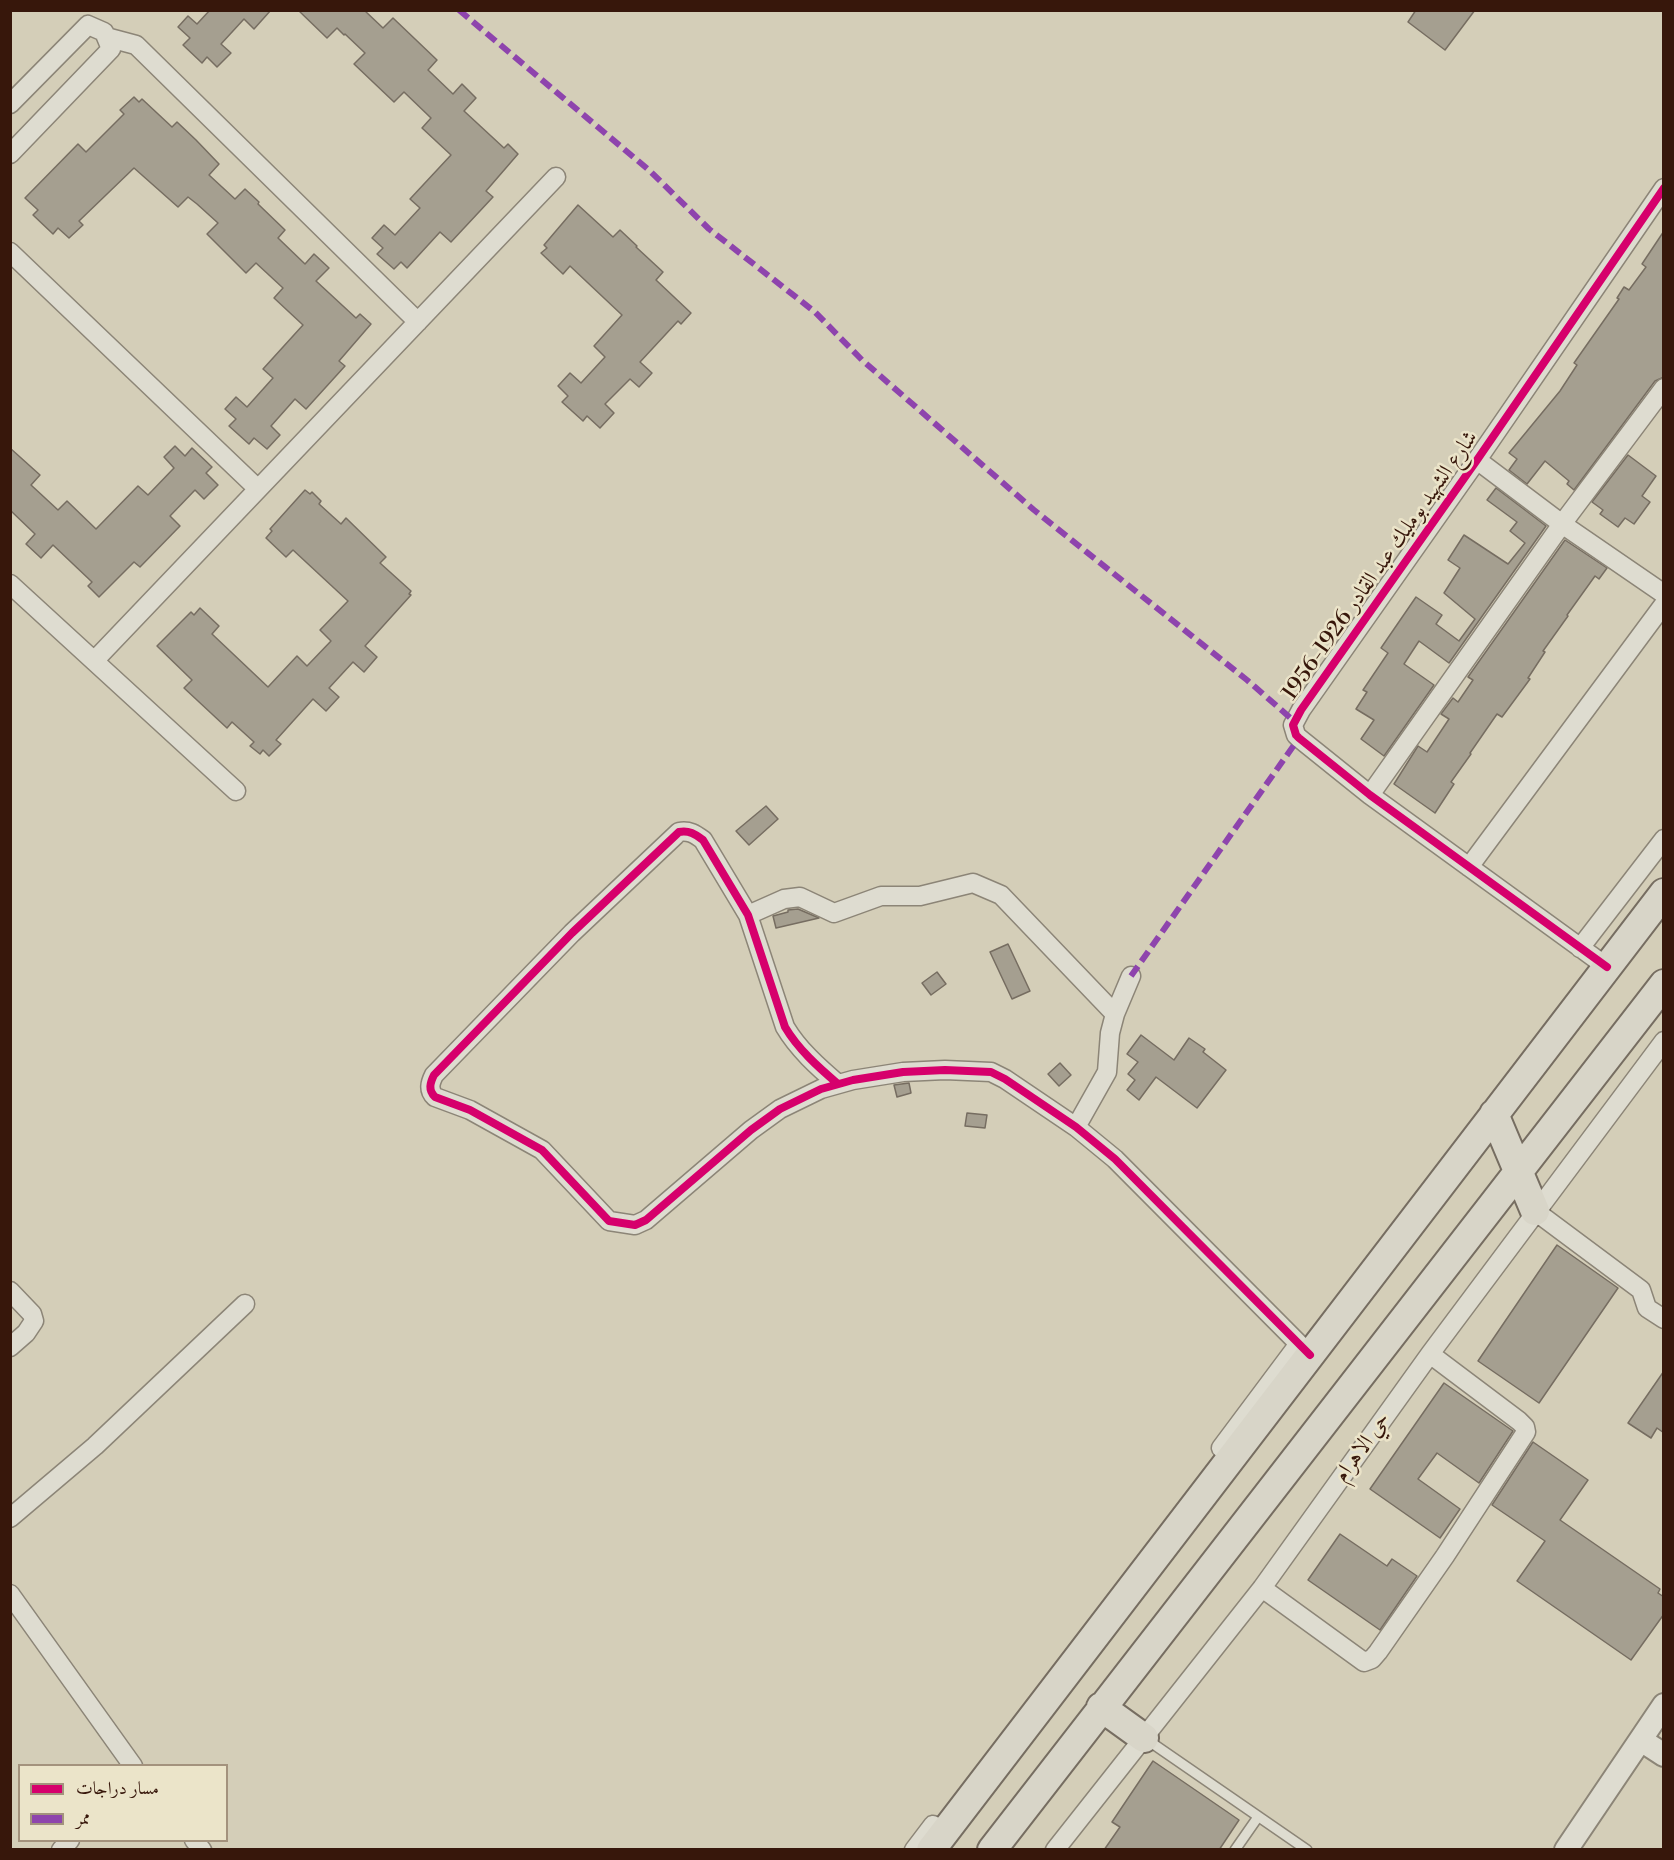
<!DOCTYPE html>
<html>
<head>
<meta charset="utf-8">
<style>
	body { margin:0 }
	#map { position:relative; width:1674px; height:1860px; overflow:hidden; background:#d4ceb8; font-family:"Libre Bodoni",Amiri,serif }
	canvas { display:block }
	.frame { position:absolute; inset:0; border:12px solid #37170b; pointer-events:none }
	.legend { position:absolute; left:18px; top:1764px; width:210px; height:78px; box-sizing:border-box; background:#ebe4c9; border:2px solid #a3927d; margin:0; padding:8px 10px; list-style:none; font-size:18px; color:#37170b }
	.legend li { display:flex; align-items:center; gap:12px; height:30px }
	.legend b { width:30px; border:2px solid #a3927d }
</style>
</head>
<body>
<div id="map">
<canvas width="1674" height="1860"></canvas>
<div class="frame"></div>
<ul class="legend">
<li><b style="height:8px;background:#d6006c"></b>مسار دراجات</li>
<li><b style="height:8px;background:#8e44ad"></b>ممر</li>
</ul>
</div>
<script>
const ctx = document.querySelector('canvas').getContext('2d');
ctx.lineJoin = 'round';
function paint(path, color) { ctx.fillStyle = color; ctx.fill(path, 'evenodd'); }
function stroke(path, color, width, dash) { ctx.strokeStyle = color; ctx.lineWidth = width; ctx.lineCap = dash ? 'butt' : 'round'; ctx.setLineDash(dash || []); ctx.stroke(path); }
function label(font, color, halo, rows, align = 'center') {
  ctx.font = font + ' "Libre Bodoni",Amiri,serif'; ctx.lineWidth = 5; ctx.setLineDash([]); ctx.textBaseline = 'middle'; ctx.strokeStyle = halo; ctx.fillStyle = color; for (const [text, x, y, turn = 0] of rows) {
    ctx.save(); ctx.translate(x, y); ctx.rotate((+turn || 0) * Math.PI / 180); ctx.textAlign = isNaN(turn) ? turn : align; if (halo) ctx.strokeText(text, 0, 0); ctx.fillText(text, 0, 0); ctx.restore();
  }
}
const building = new Path2D(`
	M210,10H271L254,29L244,19L221,44L231,53L217,67L207,57L202,63L183,45L190,38L178,27L188,16L197,24Z
	M298,10H364L383,28L393,18L437,60L428,70L453,94L462,84L476,98L464,111L504,148L508,144L518,154L486,191L493,197L451,242L440,232L407,268L401,262L394,269L377,254L383,248L372,238L384,225L395,235L420,208L410,199L451,155L422,128L431,118L404,92L394,102L354,64L365,53L345,34L344,35L337,28L327,38Z
	M1416,10H1475L1445,50L1408,22Z
	M134,97L139,102L142,99L172,127L177,122L196,140L219,164L209,175L235,199L245,189L259,202L258,204L285,230L278,238L305,264L314,254L329,268L316,281L356,318L360,314L371,324L339,361L345,366L306,409L295,399L271,426L280,435L267,449L254,438L249,444L229,426L236,419L225,409L236,397L247,407L273,378L263,369L303,325L274,298L283,288L256,263L246,273L207,234L218,223L197,204L188,197L178,207L134,168L79,221L83,225L69,238L58,228L53,234L33,215L38,210L25,198L78,144L86,152L124,114L120,110Z
	M578,205L613,237L620,230L637,246L636,247L663,272L656,280L691,313L681,324L678,321L640,362L652,373L639,387L630,379L605,404L614,413L600,428L587,416L583,421L562,402L568,396L558,386L570,373L581,383L605,357L594,346L622,315L570,266L563,274L541,253L547,248L544,245Z
	M1664,231V377L1655,381L1574,490L1567,484L1569,481L1545,461L1527,484L1509,470L1517,459L1509,453L1560,391L1577,365L1574,363L1619,299L1617,298L1624,287L1629,290L1646,267L1642,264Z
	M175,446L185,456L192,448L212,467L206,473L218,485L204,499L195,490L170,516L180,526L140,567L134,562L99,597L88,586L92,582L53,545L41,558L26,544L35,534L10,510V448L40,475L31,485L58,510L67,501L96,529L138,486L148,495L174,468L164,457Z
	M1628,455L1656,476L1642,496L1650,502L1634,524L1625,518L1618,527L1600,514L1603,510L1592,502Z
	M1496,488L1546,526L1449,663L1419,641L1404,664L1434,685L1384,756L1361,739L1374,720L1356,709L1367,692L1363,690L1388,653L1381,648L1416,597L1442,615L1436,624L1459,641L1475,619L1444,593L1460,568L1448,560L1464,535L1508,564L1525,543L1510,531L1517,522L1487,500Z
	M305,490L310,494L312,492L321,501L319,504L341,524L346,518L386,557L380,563L411,591L409,594L411,595L365,646L377,657L364,672L353,662L329,688L339,697L326,711L313,699L276,740L281,744L269,756L263,750L260,754L250,746L254,742L232,722L227,728L184,688L192,680L157,646L191,612L194,615L200,608L219,626L212,634L268,687L297,656L307,666L331,641L320,630L348,601L293,550L286,557L266,538L272,531L270,529Z
	M1565,540L1607,568L1599,579L1595,576L1567,615L1568,616L1543,651L1545,652L1528,678L1530,679L1502,717L1497,714L1470,753L1471,754L1451,782L1454,784L1435,813L1394,784L1418,746L1427,752L1449,719L1441,714L1453,698L1458,702L1473,680L1468,677Z
	M766,806L778,819L749,845L736,831Z
	M798,909L819,918L776,928L773,916L788,912V910Z
	M1008,944L1030,991L1012,999L990,952Z
	M937,972L946,984L931,995L922,983Z
	M1141,1035L1174,1060L1189,1038L1205,1049L1203,1052L1226,1070L1197,1108L1156,1077L1139,1100L1127,1090L1135,1080L1128,1074L1138,1062L1127,1054Z
	M1060,1063L1071,1075L1059,1086L1048,1074Z
	M909,1083L911,1093L897,1097L894,1085Z
	M967,1113L987,1115L985,1128L965,1126Z
	M1557,1245L1618,1288L1539,1403L1478,1361Z
	M1664,1371V1433L1657,1428L1651,1438L1628,1423Z
	M1444,1383L1513,1431L1479,1483L1437,1453L1418,1479L1460,1509L1440,1538L1370,1489Z
	M1533,1442L1588,1480L1560,1520L1660,1589L1658,1593L1664,1597V1614L1631,1660L1517,1581L1545,1541L1492,1505Z
	M1340,1534L1387,1566L1392,1559L1417,1576L1380,1630L1308,1580Z
	M1153,1761L1239,1820L1219,1850H1104L1120,1827L1112,1822Z`);
const service = new Path2D(`
	M1146,1739L1307,1850
	M1235,1850L1258,1817`);
const minor = new Path2D(`
	M106,37L136,45L418,322
	M10,104L88,25L104,32L111,49L10,154
	M10,252L258,489
	M1477,460L1562,524L1664,594
	M10,584L236,791
	M94,661L556,177
	M1370,795L1562,524L1664,388
	M1469,867L1664,604
	M748,915L784,899L800,897L834,913L881,896H920L973,883L1001,895L1115,1014
	M1580,948L1664,839
	M1607,967L1370,795L1299,738L1296,735L1293,725L1301,710L1477,460L1664,188
	M838,1084C818,1067 798,1049 785,1027L748,915L703,840C695,834 689,830 679,832L572,933L434,1075C430,1083 428,1090 435,1097L470,1110L542,1150L609,1221L635,1225L646,1220L751,1130L780,1109L821,1089L853,1080L903,1072L945,1070L991,1072L1005,1079L1076,1127L1115,1159L1310,1355
	M1076,1127L1107,1072L1110,1033L1115,1014L1131,976
	M1535,1211L1641,1290L1647,1308L1664,1319
	M10,1291L32,1314L34,1321L26,1333L10,1347
	M1221,1448L1298,1345
	M10,1518L95,1446L245,1304
	M1262,1588L1364,1662L1372,1659L1378,1652L1445,1556L1526,1432L1525,1427L1519,1421L1430,1354
	M10,1594L133,1766
	M194,1840L202,1850
	M61,1850L70,1840
	M914,1850L933,1825
	M1055,1850L1262,1588L1430,1354L1664,1041`);
const tertiary = new Path2D(`
	M1641,1740L1664,1755
	M1566,1850L1664,1705`);
const primary = new Path2D(`
	M1494,1114L1535,1211
	M1101,1707L1144,1738
	M931,1850L1664,893
	M992,1850L1664,984`);
const quiet = new Path2D(`
	M459,10L650,171L709,229L815,312L862,360L1034,510L1247,680L1294,721
	M1131,976L1299,738`);
const cycleway = new Path2D(`
	M1607,967L1370,795L1299,738L1296,735L1293,725L1301,710L1477,460L1664,188
	M838,1084C818,1067 798,1049 785,1027L748,915L703,840C695,834 689,830 679,832L572,933L434,1075C430,1083 428,1090 435,1097L470,1110L542,1150L609,1221L635,1225L646,1220L751,1130L780,1109L821,1089L853,1080L903,1072L945,1070L991,1072L1005,1079L1076,1127L1115,1159L1310,1355`);
const streetNames = [
	["شارع الشهيد بومليك عبد القادر 1926-1956",1381,566,-55],
	["حي الاهرام",1363,1448,-54]
];
paint(building, '#a59f90');
stroke(building, '#766d61', 1.5);
stroke(service, '#8c8577', 12);
stroke(minor, '#8c8577', 21);
stroke(tertiary, '#8c8577', 26);
stroke(primary, '#766d61', 32);
stroke(service, '#dedcd0', 9);
stroke(minor, '#dedcd0', 18);
stroke(tertiary, '#dedcd0', 22);
stroke(primary, '#d8d5c8', 28);
stroke(quiet, '#8e44ad', 6, [12, 6]);
stroke(cycleway, '#d6006c', 8);
label('22px', '#37170b', '#ebe4c9', streetNames);
</script>
</body>
</html>
